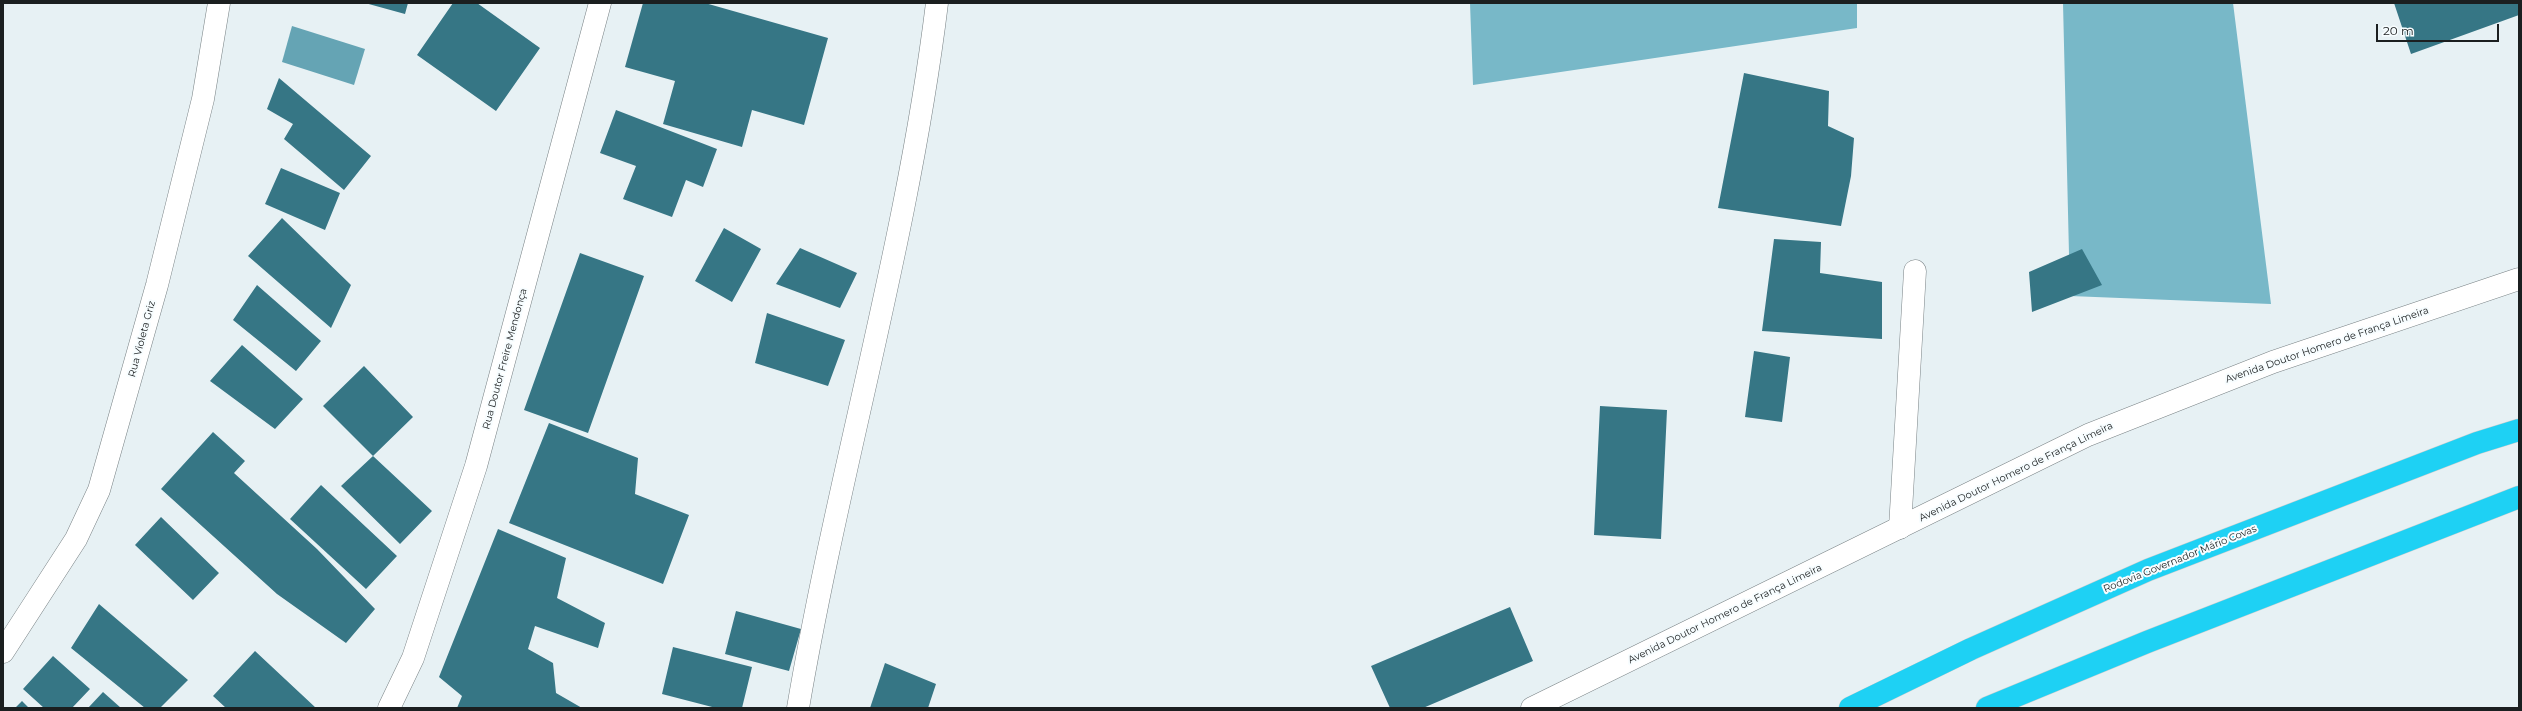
<!DOCTYPE html>
<html>
<head>
<meta charset="utf-8">
<style>
	body { margin:0 }
	#map { position:relative; width:2522px; height:711px; overflow:hidden; background:#e7f1f4; font-family:Montserrat,sans-serif }
	canvas { display:block }
	.frame { position:absolute; inset:0; border:4px solid #1b1f20; pointer-events:none }
	.scale { position:absolute; left:2376px; top:24px; width:123px; height:18px; box-sizing:border-box; border:2px solid #1b1f20; border-top:0; padding-left:5px; font-size:12px; line-height:14px; white-space:nowrap; color:#1b1f20; -webkit-text-stroke:3px #f7fdff; paint-order:stroke }
</style>
</head>
<body>
<div id="map">
<canvas width="2522" height="711"></canvas>
<div class="frame"></div>
<div class="scale">20 m</div>
</div>
<script>
const ctx = document.querySelector('canvas').getContext('2d');
ctx.lineJoin = 'round';
function paint(path, color) { ctx.fillStyle = color; ctx.fill(path, 'evenodd'); }
function stroke(path, color, width, dash) { ctx.strokeStyle = color; ctx.lineWidth = width; ctx.lineCap = dash ? 'butt' : 'round'; ctx.setLineDash(dash || []); ctx.stroke(path); }
function label(font, color, halo, rows, align = 'center') {
  ctx.font = font + ' Montserrat,sans-serif'; ctx.lineWidth = 4; ctx.setLineDash([]); ctx.textBaseline = 'middle'; ctx.strokeStyle = halo; ctx.fillStyle = color; for (const [text, x, y, turn = 0] of rows) {
    ctx.save(); ctx.translate(x, y); ctx.rotate((+turn || 0) * Math.PI / 180); ctx.textAlign = isNaN(turn) ? turn : align; if (halo) ctx.strokeText(text, 0, 0); ctx.fillText(text, 0, 0); ctx.restore();
  }
}
const forest = new Path2D(`
	M1470,3H1857V28L1473,85Z
	M2063,3H2233L2271,304L2070,296Z`);
const water = new Path2D(`
	M292,26L365,49L354,85L282,62Z`);
const building = new Path2D(`
	M365,3H408L405,14Z
	M453,3H477L540,48L496,111L417,55Z
	M643,3H705L828,38L804,125L752,110L742,147L663,124L675,81L625,67Z
	M2394,3H2519V15L2411,54Z
	M1744,73L1829,91L1828,126L1854,138L1851,176L1841,226L1718,208Z
	M279,78L371,156L344,190L284,139L293,124L267,109Z
	M616,110L717,149L703,187L686,180L672,217L623,199L636,166L600,153Z
	M281,168L340,193L325,230L265,204Z
	M282,218L351,285L331,328L248,256Z
	M724,228L761,249L732,302L695,281Z
	M1774,239L1821,242L1820,273L1882,282V339L1762,331Z
	M800,248L857,273L840,308L776,284Z
	M2082,249L2102,285L2032,312L2029,272Z
	M580,253L644,276L588,433L524,410Z
	M257,285L321,341L296,371L233,320Z
	M767,313L845,340L828,386L755,363Z
	M242,345L303,399L275,429L210,381Z
	M1754,351L1790,357L1782,422L1745,417Z
	M364,366L413,417L373,456L432,511L400,544L341,486L373,456L323,406Z
	M1600,406L1667,410L1661,539L1594,535Z
	M549,423L638,458L635,494L689,515L663,584L509,523Z
	M213,432L245,461L234,473L317,549L375,609L346,643L277,594L161,489Z
	M321,485L397,556L366,589L290,519Z
	M161,517L219,573L193,600L135,545Z
	M498,529L566,558L557,598L605,623L598,648L535,626L528,649L553,663L556,693L582,708H457L462,696L439,677Z
	M99,604L188,680L160,708H145L71,648Z
	M1510,607L1533,661L1423,708H1390L1371,666Z
	M736,611L801,629L789,671L725,654Z
	M673,647L752,667L742,708H716L662,694Z
	M255,651L316,708H226L213,696Z
	M53,656L90,689L72,708H44L23,689Z
	M885,663L936,684L928,708H870Z
	M103,692L121,708H88Z
	M22,701L29,708H15Z`);
const street = new Path2D(`
	M1900,528L1915,271
	M3,652L76,539L99,490L157,285L203,99L219,3
	M389,708L413,658L476,466L600,3
	M798,708C838,472 908,241 937,3`);
const secondary = new Path2D(`
	M1532,708L2088,435L2273,362L2519,279`);
const highway = new Path2D(`
	M1850,708L1971,649L2148,570L2477,443L2519,430
	M1987,708L2147,642L2519,497`);
const streetNames = [
	["Rua Violeta Griz",142,339,-75],
	["Avenida Doutor Homero de França Limeira",2327,345,-19],
	["Rua Doutor Freire Mendonça",505,359,-75],
	["Avenida Doutor Homero de França Limeira",2016,472,-26],
	["Rodovia Governador Mário Covas",2180,559,-22],
	["Avenida Doutor Homero de França Limeira",1725,614,-26]
];
paint(forest, '#78b8c8');
paint(water, '#65a4b4');
paint(building, '#367685');
stroke(street, '#798285', 23);
stroke(secondary, '#798285', 23);
stroke(highway, '#cdcece', 23);
stroke(street, '#fff', 22);
stroke(secondary, '#fff', 22);
stroke(highway, '#1ed1f4', 22);
label('10px', '#1b1f20', '#f7fdff', streetNames);
</script>
</body>
</html>
